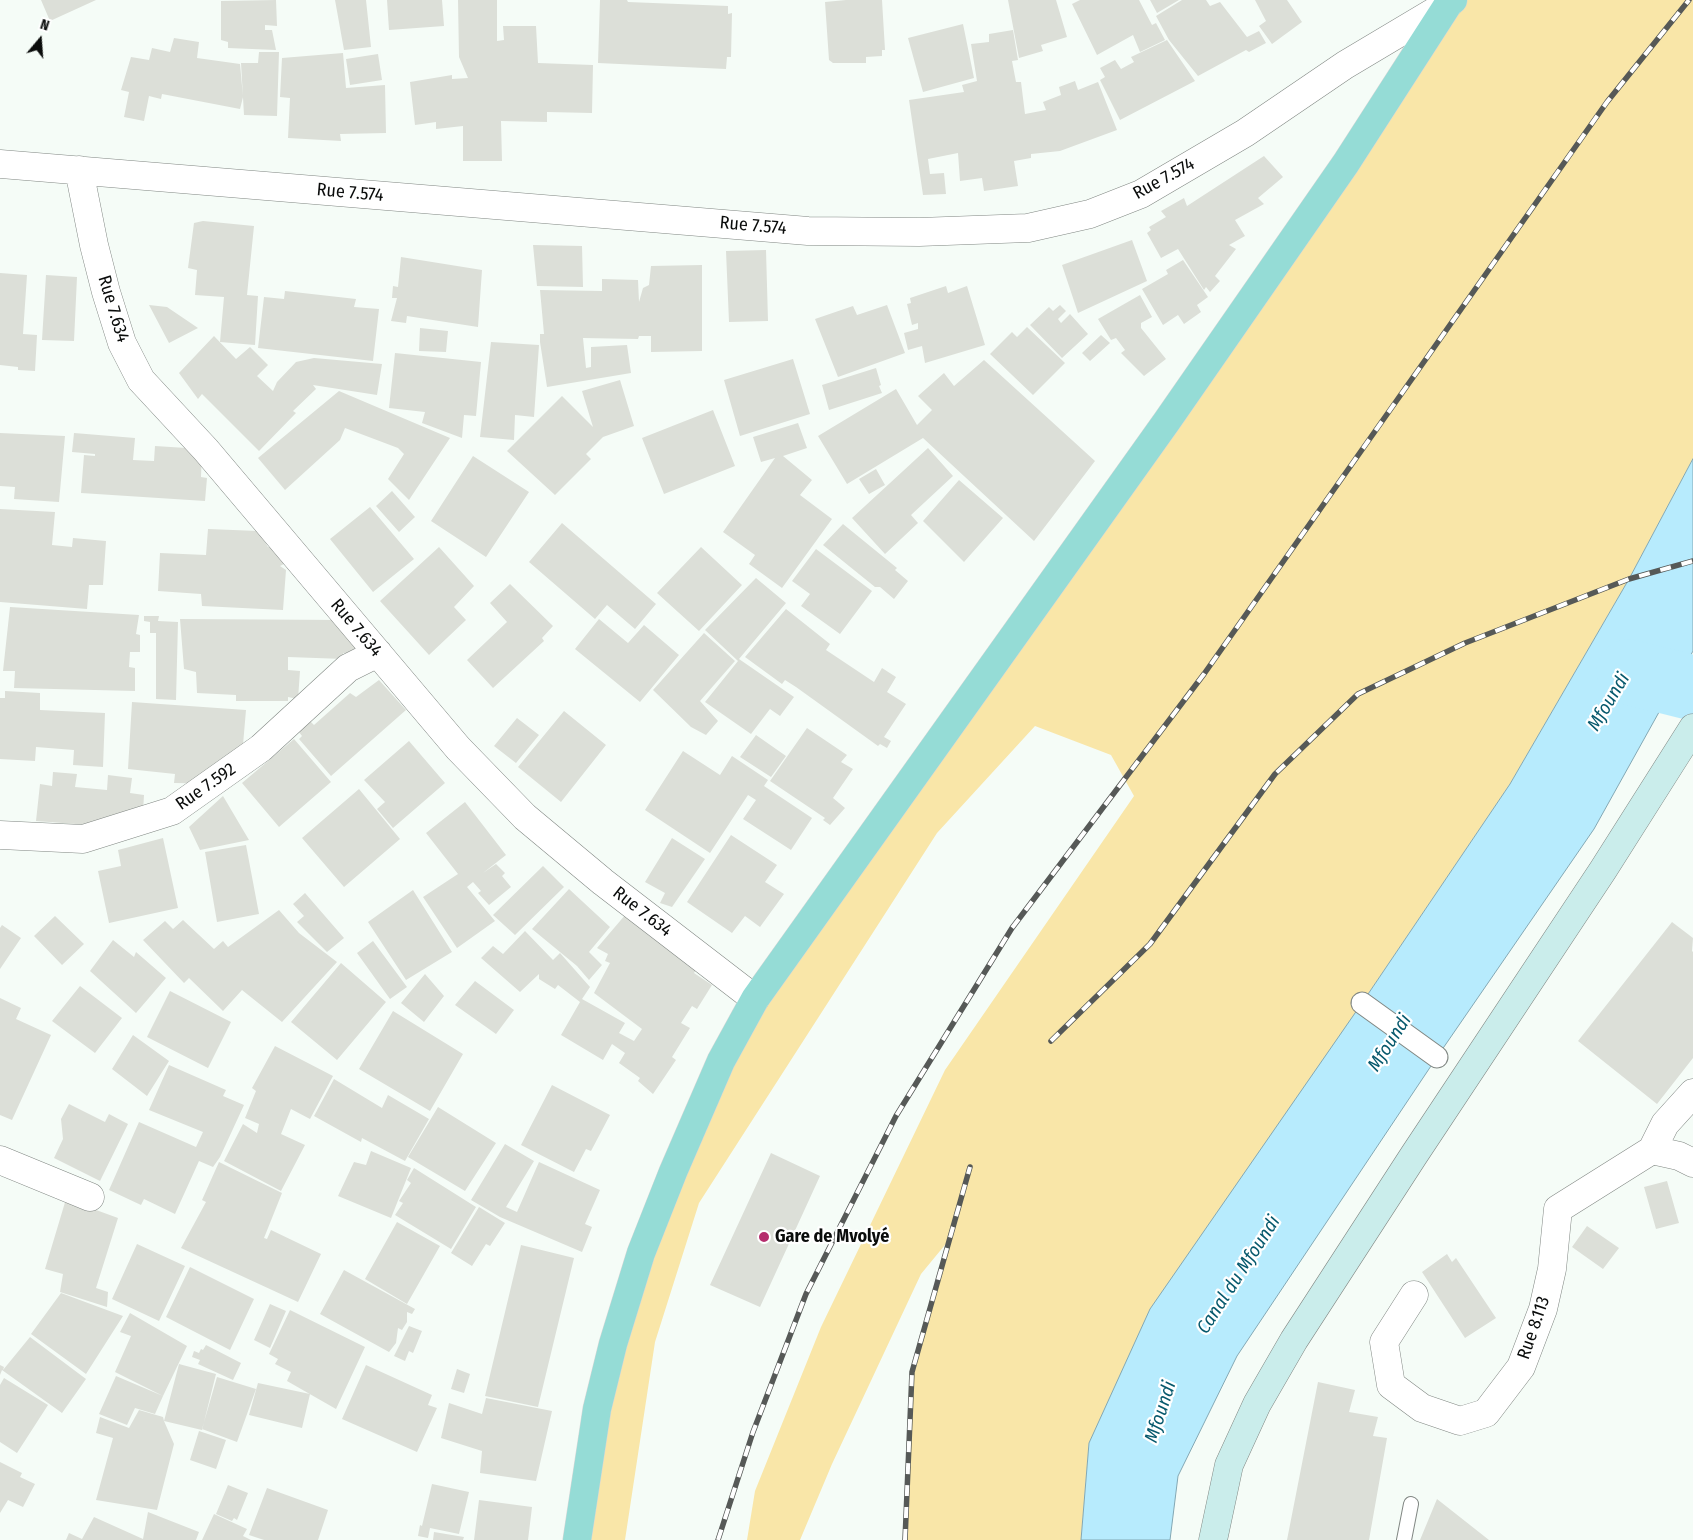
<!DOCTYPE html>
<html>
<head>
<meta charset="utf-8">
<style>
	body { margin:0 }
	#map { position:relative; width:1693px; height:1540px; overflow:hidden; background:#f5fcf7; font-family:"Fira Sans Condensed",sans-serif }
	canvas { display:block }
	.north { position:absolute; left:15px; top:15px; width:50px; height:50px; -webkit-text-stroke:4px #fff; paint-order:stroke; rotate:18deg; font-size:14px; font-weight:700; line-height:20px; text-align:center; color:#0a0c0b }
	.north::after { content:''; display:block; margin:auto; width:18px; height:22px; background:#0a0c0b; clip-path:polygon(50% 0,100% 100%,50% 72%,0 100%) }
</style>
</head>
<body>
<div id="map">
<canvas width="1693" height="1540"></canvas>
<div class="north">N</div>
</div>
<script>
const ctx = document.querySelector('canvas').getContext('2d');
ctx.lineJoin = 'round';
function paint(path, color) { ctx.fillStyle = color; ctx.fill(path, 'evenodd'); }
function stroke(path, color, width, dash) { ctx.strokeStyle = color; ctx.lineWidth = width; ctx.lineCap = dash ? 'butt' : 'round'; ctx.setLineDash(dash || []); ctx.stroke(path); }
function label(font, color, halo, rows, align = 'center') {
  ctx.font = font + ' "Fira Sans Condensed",sans-serif'; ctx.lineWidth = 4.5; ctx.setLineDash([]); ctx.textBaseline = 'middle'; ctx.strokeStyle = halo; ctx.fillStyle = color; for (const [text, x, y, turn = 0] of rows) {
    ctx.save(); ctx.translate(x, y); ctx.rotate((+turn || 0) * Math.PI / 180); ctx.textAlign = isNaN(turn) ? turn : align; if (halo) ctx.strokeText(text, 0, 0); ctx.fillText(text, 0, 0); ctx.restore();
  }
}
const green = new Path2D(`
	M1453,0H1693V459L1629,579L1510,784L1362,1003L1089,1443L1081,1540H905L912,1372L949,1240L921,1274L832,1464L800,1540H747L755,1491L821,1327L945,1070L1134,796L1111,755L1035,726L937,833L699,1203L655,1342L625,1540H577L597,1409L721,1061Z`);
const water = new Path2D(`
	M1693,459V651L1594,829L1437,1057L1237,1356L1178,1476L1170,1540H1081L1089,1443L1150,1309L1362,1003L1510,784L1629,579Z`);
const river = new Path2D(`
	M1629,672L1693,688`);
const building = new Path2D(`
	M41,0H96L50,21Z
	M276,0L277,26L265,25V30H272L276,50L228,48V42L221,40V1Z
	M335,0H366L371,47L344,50Z
	M387,0H442L444,26L389,30Z
	M458,0H497V41L504,40L503,26H536L538,63L593,65L592,113L547,112V122L501,121L502,161H463V126L436,129V122L415,125L410,82L452,75V79L468,78L459,57Z
	M600,0H627L628,2L728,6V14L732,13L731,57H727L726,69L598,63Z
	M846,0H882L885,50H882V56L866,57V63H833L829,60L825,2Z
	M1008,0H1056L1067,37L1041,45L1043,51L1019,58Z
	M1080,0H1139L1152,25L1156,23L1165,40L1140,52L1133,35L1097,55L1072,4Z
	M1150,0H1179L1157,13Z
	M1182,0H1206L1210,6L1220,2L1247,37L1259,31L1266,43L1249,52L1246,50L1198,76L1169,40L1156,16Z
	M1255,0H1287L1302,22L1272,44L1259,26L1266,21Z
	M963,24L974,78L923,92L908,38Z
	M1013,30L1018,60L1012,61L1016,82H1021L1025,114L1046,110L1043,102L1061,95L1059,87L1075,81L1078,90L1098,82L1117,130L1060,151L1031,154V158L1014,161L1018,186L984,191L982,178L960,181L958,153L928,159L930,174L944,173L946,194L923,195L909,100L964,92L962,85L977,81L971,44L989,42V34Z
	M174,38L199,42L197,58L240,64L243,97L240,109L162,94L161,99L149,96L144,121L124,117L129,92L121,90L131,57L149,60L152,48L170,52Z
	M1167,40L1195,81L1120,120L1100,80L1105,77L1100,68L1115,60L1121,69L1134,62L1131,57Z
	M259,52H279L277,116L244,115L241,63H258Z
	M343,53L346,88L385,85L386,133L340,134L341,141L288,138L290,98L280,97L282,58Z
	M378,54L382,80L350,85L346,59Z
	M1264,156L1283,177L1258,198L1264,204L1235,220L1245,236L1229,245L1236,249L1215,276L1220,281L1210,292L1206,287L1204,290L1178,249L1161,258L1147,233L1151,230L1149,227L1166,217L1161,211L1184,198L1187,206Z
	M203,221L254,226L247,295L258,296L255,345L220,342L224,297L195,295L197,270L188,268L194,223Z
	M1132,240L1147,281L1078,313L1062,265Z
	M533,245L582,246L583,287L537,286Z
	M766,250L768,321L729,322L726,251Z
	M401,257L482,270L478,327L407,316L406,323L391,321L397,298H392L393,286L398,287Z
	M1183,260L1208,297L1197,305L1201,312L1184,324L1178,315L1163,325L1142,289L1168,274L1166,270Z
	M702,265V351L651,352V336H639L638,339L583,338L586,368L591,367V347L627,345L631,373L547,387L540,342V334H544L540,290L602,291V279L638,280L639,302L643,288L649,285L651,266Z
	M0,273L27,275L23,334L37,335L35,371L18,370V367L0,365Z
	M46,275L77,277L74,341L42,340Z
	M946,286L948,293L967,286L985,345L925,363L922,346L908,350L904,333L918,329V323L912,325L907,304L911,303L910,298Z
	M285,291L356,299L354,307L379,309L373,361L258,348L264,297L284,299Z
	M1140,295L1152,317L1141,323V328L1166,359L1144,376L1121,353L1125,350L1116,338L1111,340L1098,319Z
	M149,305L167,307L198,328L169,343Z
	M887,305L905,353L838,377L815,319L853,306L857,315Z
	M1060,305L1066,311L1058,319L1061,323L1070,314L1088,334L1062,358L1030,325L1049,307L1053,311Z
	M1027,327L1065,363L1033,395L990,354L1012,332L1017,337Z
	M420,328L448,331L446,352L419,351Z
	M1101,335L1110,343L1090,361L1082,353Z
	M214,336L236,359L250,347L268,365L257,376L273,391L277,382L296,362L314,358L382,364L377,395L313,385L316,389L293,411L296,413L259,451L202,394L198,399L179,373Z
	M491,342L539,345L534,417L515,415L514,440L480,437Z
	M395,353L481,362L476,416L464,415L462,438L422,423L425,412L389,408Z
	M793,359L810,414L740,436L724,380Z
	M984,360L1095,461L1034,541L923,438L847,484L818,436L896,389L917,425L932,410L918,396L944,373L954,386Z
	M876,368L881,385L879,386L882,393L829,410L822,385Z
	M620,380L634,426L603,437L586,454L591,459L555,495L507,451L562,396L593,427L582,391Z
	M339,391L450,438L409,500L388,479L404,454L398,448L345,428L340,440L285,490L258,458Z
	M713,410L735,466L664,494L642,438Z
	M798,423L807,448L783,456L812,480L800,495L832,519L782,588L749,564L755,555L723,532L775,458L761,462L753,437Z
	M0,433L65,436L59,502L14,499L15,487L0,486Z
	M74,433L135,438L133,460L154,461L155,446L202,449L201,477L207,478L205,501L81,493L84,455L95,456V454L72,452Z
	M928,448L953,476L911,515L918,523L885,554L852,518Z
	M473,456L529,492L486,557L431,521Z
	M876,469L885,485L869,494L859,479Z
	M959,480L1003,518L964,562L923,521Z
	M392,491L415,517L399,532L376,506Z
	M370,507L414,559L373,592L330,539Z
	M0,509L55,512L52,545L72,547L73,538L106,541L103,585H89L87,609L0,602Z
	M562,523L656,604L635,629L607,605L595,619L529,562Z
	M843,524L897,568L895,570L908,581L894,599L880,587H875L823,545Z
	M208,529L258,531L268,547L274,548L286,563L280,566L286,570L283,610L202,606L201,594L158,591L160,553L206,555Z
	M439,547L474,586L454,607L466,620L429,655L380,601Z
	M701,547L742,585L699,631L657,593Z
	M816,549L872,591L840,634L801,606L810,594L792,581Z
	M756,578L786,603L739,659L794,697L780,716L770,709L751,734L705,702L738,661L705,630Z
	M510,584L553,626L542,638L544,641L493,688L467,660L507,622L490,603Z
	M10,607L139,615L136,634L140,635V652H130L129,667L135,668V691L14,688L15,671H3Z
	M786,609L830,644L826,650L874,682L882,668L896,677L887,692L906,704L884,737L891,741L887,748L880,744L878,746L796,687L785,680L782,684L745,657Z
	M144,616H159L158,621L178,622L176,700L156,699V633H150V622L144,621Z
	M180,619L343,620L365,656L343,653L344,659L288,657V670L300,671L298,699L288,697V701H236V695L197,693L196,672L184,669Z
	M599,619L628,643L644,625L679,655L640,702L575,649Z
	M704,633L735,661L700,701L718,721L706,735L691,727L653,690Z
	M379,680L406,710L331,776L299,739L302,736L298,731L309,720L314,725L350,693L356,697Z
	M5,691L40,693V710L105,713L103,767L73,765L74,750L36,747L35,761L0,759V698H5Z
	M132,702L246,710L241,768H236L235,784L174,783L175,774L128,769Z
	M564,711L606,745L561,802L518,767Z
	M517,718L539,735L516,763L494,746Z
	M807,728L847,755L841,762L853,769L833,798L845,808L830,825L823,820L825,818L770,781Z
	M756,735L786,756L771,777L740,757Z
	M294,739L331,782L279,827L242,783Z
	M409,741L445,783L393,828L377,809L385,802L364,780Z
	M683,751L720,775L732,756L768,780L764,786L812,818L791,850L743,819L756,800L748,795L710,853L645,810Z
	M53,772L77,774L75,787L107,790L108,775L132,778L130,793L144,795L142,829L36,821L40,784L52,786Z
	M359,789L400,839L344,887L302,838Z
	M223,796L249,840L200,850L189,827Z
	M465,802L506,855L483,873L496,864L505,873L502,876L511,887L489,905L478,893L481,891L473,882L467,887L495,921L457,948L423,897L458,874L426,833Z
	M731,835L777,865L765,882L784,894L760,927L745,916L732,933L687,902Z
	M163,838L178,908L109,923L98,871L121,866L118,850Z
	M672,838L705,859L672,907L660,903L665,893L645,882Z
	M246,845L259,914L217,922L205,852Z
	M543,866L564,887L515,935L493,915Z
	M569,889L610,927L589,952L602,965L589,980L577,966L532,929Z
	M413,890L452,952L406,980L368,922Z
	M305,893L344,938L327,952L297,922L304,916L293,904Z
	M279,910L299,933L337,962L282,1022L242,990L223,1011L189,978L184,983L143,940L165,921L173,929L183,920L214,949L223,941L228,947Z
	M626,914L697,968L694,973L712,985L697,1009L692,1006L681,1023L690,1028L672,1057L676,1060L653,1094L638,1081L640,1078L619,1063L625,1053L612,1044L603,1060L561,1035L580,1002L558,985L555,989L539,979V974L520,992L481,958L493,946L503,954L525,931L553,960L560,953L590,987L582,999L625,1023L619,1033L634,1041L642,1029L594,993L610,963L605,961L608,954L597,948Z
	M55,916L84,944L62,965L34,936Z
	M1672,922L1693,938L1692,951L1693,952V1058L1657,1104L1578,1041Z
	M2,925L21,938L0,969V928Z
	M113,940L134,957L136,952L166,978L136,1013L90,971Z
	M373,941L407,987L390,999L357,953Z
	M341,963L386,1002L337,1060L291,1022Z
	M425,974L444,996L424,1022L401,1003Z
	M475,981L514,1010L496,1034L455,1005Z
	M80,986L122,1018L95,1053L52,1021Z
	M170,991L231,1022L208,1068L147,1037Z
	M0,998L21,1008L16,1019L51,1035L12,1120L0,1115Z
	M393,1011L463,1054L430,1111L359,1069Z
	M133,1035L169,1061L147,1096L112,1069Z
	M275,1046L333,1076L310,1119L291,1109L281,1134L305,1145L281,1191L224,1161L243,1124L257,1133L259,1124L245,1118L256,1091L252,1088Z
	M169,1065L226,1090L223,1096L244,1105L220,1157L213,1167L199,1161L175,1214L144,1199L141,1205L109,1190L139,1122L196,1147L203,1132L149,1110Z
	M334,1079L382,1108L388,1095L429,1119L405,1161L362,1138L361,1142L314,1116Z
	M552,1085L610,1115L591,1151L586,1149L574,1172L521,1145Z
	M69,1104L105,1122L109,1114L128,1124L100,1181L54,1158L63,1139L61,1119Z
	M438,1107L496,1143L465,1191L408,1157Z
	M505,1144L534,1161L506,1207L517,1212L539,1162L600,1190L585,1224L592,1227L582,1252L500,1217L471,1200Z
	M371,1151L411,1168L391,1218L338,1196L354,1162L366,1165Z
	M771,1153L820,1176L760,1307L710,1285Z
	M219,1162L282,1193L264,1238L267,1239L271,1230L321,1254L298,1302L181,1248L206,1202L202,1200Z
	M414,1168L476,1207L451,1249L395,1215L403,1203L399,1201L411,1183L407,1180Z
	M1667,1181L1679,1223L1656,1229L1644,1187Z
	M66,1199L118,1218L96,1288L108,1292L107,1307L60,1292L63,1274L45,1269Z
	M479,1207L505,1223L490,1246L486,1244L472,1266L451,1253Z
	M397,1222L440,1246L407,1304L365,1279Z
	M1587,1226L1619,1248L1603,1269L1572,1247Z
	M137,1244L185,1266L159,1321L112,1299Z
	M521,1245L574,1258L538,1407L485,1396Z
	M1447,1254L1452,1262L1456,1258L1496,1318L1465,1338L1422,1272Z
	M190,1267L254,1299L230,1350L166,1317Z
	M344,1270L415,1309L412,1314L407,1312V1322L402,1330L398,1328L396,1343L389,1352L320,1314Z
	M61,1293L123,1316L86,1374L31,1334Z
	M270,1304L286,1311L270,1348L254,1340Z
	M290,1310L365,1347L336,1409L287,1381L291,1372L275,1364L278,1359L269,1354Z
	M130,1313L187,1346L163,1396L115,1372L131,1336L120,1332Z
	M409,1326L422,1331L413,1353L409,1351L405,1361L394,1356Z
	M30,1337L86,1379L62,1413L2,1370L0,1375V1365L4,1367L3,1370Z
	M206,1345L241,1363L233,1380L198,1364L200,1360L192,1357L194,1351L199,1353L201,1349L203,1350Z
	M179,1364L216,1374L202,1430L164,1421L174,1444L157,1510L96,1500L113,1438L96,1433L100,1417L129,1428L139,1410L163,1417L164,1421Z
	M366,1365L432,1395L428,1405L437,1408L417,1452L342,1419Z
	M457,1369L470,1374L464,1393L451,1389Z
	M116,1376L163,1396L155,1414L135,1408L127,1425L99,1414Z
	M217,1377L256,1389L237,1442L202,1429Z
	M4,1378L48,1405L17,1453L0,1442V1385Z
	M1318,1382L1355,1390L1349,1412L1378,1417L1373,1436L1387,1438L1369,1540H1287Z
	M258,1383L310,1394L302,1428L249,1415Z
	M486,1398L552,1411L536,1481L480,1473L482,1451L441,1438L449,1403L482,1414Z
	M199,1431L226,1440L216,1469L190,1460Z
	M0,1462L22,1473L20,1477L35,1484L23,1507L8,1500L0,1513Z
	M432,1484L469,1492L459,1534L430,1528L428,1538L418,1536L420,1525L422,1526Z
	M228,1485L248,1493L237,1520L234,1518L232,1521L216,1514Z
	M267,1488L328,1510L318,1540H264L249,1535Z
	M1437,1499L1489,1540H1420Z
	M479,1500L532,1507L528,1540H474Z
	M148,1512L199,1532L196,1540H66L69,1533L82,1539L94,1517L143,1539Z
	M214,1514L247,1529L243,1536L251,1540H202Z
	M434,1532L464,1537L463,1540H433Z`);
const service = new Path2D(`
	M1404,1540L1411,1504`);
const pedestrian = new Path2D(`
	M1362,1003L1437,1057`);
const minor = new Path2D(`
	M0,164L808,231L919,232L1028,228L1090,214L1141,194L1245,133L1345,65L1449,3
	M79,170L94,245L106,292L122,343L141,380L206,450L458,748L525,817L603,882L755,999
	M0,835L83,839L172,811L261,748L348,668L378,653
	M1652,1150L1679,1156L1693,1163
	M0,1160L90,1197
	M1414,1295L1384,1342L1391,1385L1422,1408L1460,1421L1486,1413L1521,1367L1543,1309L1552,1269L1558,1209L1652,1150L1665,1124L1693,1093`);
const secondary = new Path2D(`
	M1213,1540L1229,1465L1257,1404L1294,1340L1414,1155L1603,870L1693,728`);
const primary = new Path2D(`
	M577,1540L597,1409L613,1344L641,1253L673,1172L721,1061L755,999L1167,421L1346,163L1449,3L1453,0`);
const rail = new Path2D(`
	M1051,1041L1150,944L1275,774L1358,694L1465,643L1629,579L1693,561
	M718,1540L753,1432L806,1294L896,1116L1012,928L1204,674L1607,102L1689,0
	M905,1540L912,1372L970,1167`);
const markers = [
	[764,1237,6,"#b52d6d"]
];
const streetNames = [
	["Rue 7.574",1164,179,-29],
	["Rue 7.574",350,193,5],
	["Rue 7.574",753,226,5],
	["Rue 7.634",113,309,73],
	["Rue 7.634",356,628,50],
	["Rue 7.592",206,787,-35],
	["Rue 7.634",642,912,38],
	["Rue 8.113",1534,1328,-71]
];
const poiNames = [
	["Gare de Mvolyé",775,1237]
];
const waterNames = [
	["Mfoundi",1609,702,-59],
	["Mfoundi",1390,1043,-57],
	["Canal du Mfoundi",1239,1275,-57],
	["Mfoundi",1161,1412,-72]
];
paint(green, '#f9e6a8');
paint(water, '#b7ebfd');
stroke(water, '#83a8b4', 1);
stroke(river, '#b7ebfd', 65);
paint(building, '#dcdfd8');
stroke(service, '#818783', 16);
stroke(pedestrian, '#818783', 23);
stroke(minor, '#818783', 29);
stroke(secondary, '#818783', 29);
stroke(primary, '#d8d8d8', 29);
stroke(service, '#fff', 14);
stroke(pedestrian, '#fff', 21);
stroke(minor, '#fff', 28);
stroke(secondary, '#caedeb', 28);
stroke(primary, '#95dcd6', 28);
stroke(rail, '#565957', 5.5);
stroke(rail, '#fff', 4, [11]);
for (const [x, y, r, color] of markers) { const dot = new Path2D(); dot.arc(x, y, r, 0, 2 * Math.PI); ctx.fillStyle = color; ctx.fill(dot); stroke(dot, '#fff', 2); }
label('18px', '#0a0c0b', '#fff', streetNames);
label('bold 18px', '#0a0c0b', '#fff', poiNames, 'left');
label('italic 19px', '#07596d', '#fff', waterNames);
</script>
</body>
</html>
